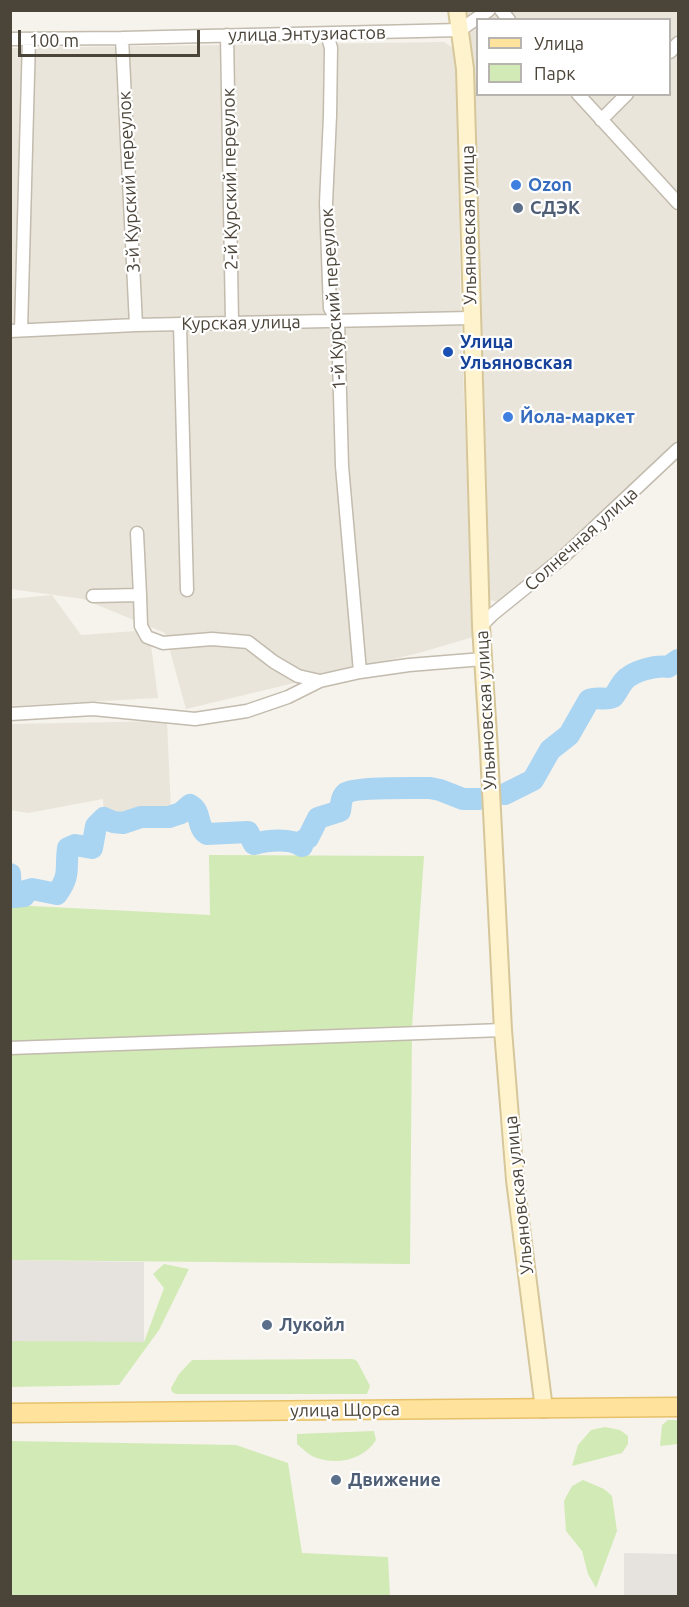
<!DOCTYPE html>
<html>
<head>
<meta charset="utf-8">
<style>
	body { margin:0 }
	#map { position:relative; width:689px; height:1607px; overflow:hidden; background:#f6f3ec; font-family:Ubuntu,sans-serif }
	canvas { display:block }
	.frame { position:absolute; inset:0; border:12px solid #4b4439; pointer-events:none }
	.legend { position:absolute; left:476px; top:18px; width:195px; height:78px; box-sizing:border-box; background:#fff; border:2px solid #b7b4b0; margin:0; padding:8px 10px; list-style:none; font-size:18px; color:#4b4439 }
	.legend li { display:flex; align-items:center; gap:12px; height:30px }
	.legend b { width:30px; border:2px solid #b7b4b0 }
	.scale { position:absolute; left:18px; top:30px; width:182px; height:27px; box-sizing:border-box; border:3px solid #4b4439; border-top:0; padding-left:8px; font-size:18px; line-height:21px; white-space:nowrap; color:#4b4439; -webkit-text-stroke:4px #fff; paint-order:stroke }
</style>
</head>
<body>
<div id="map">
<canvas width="689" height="1607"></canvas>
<div class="frame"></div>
<ul class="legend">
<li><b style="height:8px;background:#ffe39c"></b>Улица</li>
<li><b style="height:16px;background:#d2eab5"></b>Парк</li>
</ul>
<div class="scale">100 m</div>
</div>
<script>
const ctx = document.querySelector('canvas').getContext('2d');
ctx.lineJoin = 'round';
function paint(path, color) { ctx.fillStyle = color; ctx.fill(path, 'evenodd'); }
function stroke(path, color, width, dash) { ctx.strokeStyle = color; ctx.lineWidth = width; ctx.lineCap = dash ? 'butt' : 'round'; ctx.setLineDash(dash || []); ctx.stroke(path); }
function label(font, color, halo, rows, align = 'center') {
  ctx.font = font + ' Ubuntu,sans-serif'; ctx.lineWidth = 4.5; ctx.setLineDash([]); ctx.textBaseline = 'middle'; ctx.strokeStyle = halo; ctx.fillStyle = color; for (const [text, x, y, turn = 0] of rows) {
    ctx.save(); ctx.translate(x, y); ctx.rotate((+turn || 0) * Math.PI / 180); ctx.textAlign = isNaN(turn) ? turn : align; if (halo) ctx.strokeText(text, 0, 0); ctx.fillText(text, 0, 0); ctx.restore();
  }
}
const residential = new Path2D(`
	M466,11H678V444L544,569L499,602L489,600L486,593L470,36ZM478,20H670V94H478Z
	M444,42L453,48L456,56L461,319L473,637L419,653L186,709L165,633L83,599L11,589V48Z
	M52,595L81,635L149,630L158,698L11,706V599Z
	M167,721L171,812L104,816L103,799L28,813L11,810V724Z`);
const industrial = new Path2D(`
	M11,1260L144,1262V1345L11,1346Z
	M624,1553L678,1554V1596H624Z`);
const green = new Path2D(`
	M209,855L424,856L412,1027L410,1264L11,1260V905L210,915Z
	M164,1264L189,1269L159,1330L119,1385L11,1387V1341L144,1342L164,1288L153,1274Z
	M353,1359L357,1361L370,1386L367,1394H176L172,1392L171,1388L179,1374L192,1360Z
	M668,1420H678V1444L660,1446L662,1425Z
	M605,1427L620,1430L628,1436V1444L622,1453L572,1466L578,1445L591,1430Z
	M374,1431L376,1440C363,1461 334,1466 312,1456C307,1453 302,1448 297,1444V1434Z
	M11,1441L236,1445L288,1463L302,1553L388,1557L390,1596H11Z
	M583,1480L604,1489L612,1496L617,1531L596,1588L588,1574L582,1551L566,1531L564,1501L572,1486Z`);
const river = new Path2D(`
	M505,794L533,780L550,750L569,735L589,700C597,696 606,701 613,697C617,693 620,685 624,681C632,671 656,665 668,667L678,660
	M10,874L11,895L14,897L24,896L25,891L32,889L57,894C71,874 65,870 68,848L75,845L92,848L96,826L104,818L113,822L123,823L141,817H169L181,813L190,805C202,811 196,827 207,834L248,832L254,844C267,840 291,838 302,846L304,840L308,838L318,818L340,811C341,805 341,797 346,793C355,787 415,788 430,788L440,790L463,799H479`);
const street = new Path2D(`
	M501,10L509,20
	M327,34L331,48L330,116L326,203L330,308L338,322L342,466L360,672
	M227,35L232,322
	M122,38L136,325
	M10,39L122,38L460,30L489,10
	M670,52L678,43
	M578,94L678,203
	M601,120L627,94
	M180,324L187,590
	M21,330L29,39
	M10,331L136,325L471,318
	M137,533L140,595
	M93,596L140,595L141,626L147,637L163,643L212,639L248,642L274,662L298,676L320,681
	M481,626L493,614L561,559L678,449
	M10,714L93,709L195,719L247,711L288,697L320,681L360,672L409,665L483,659
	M10,1048L503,1030`);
const secondary = new Path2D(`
	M457,10L465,69L481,626L489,751L503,1030L515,1180L544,1409`);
const primary = new Path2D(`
	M10,1413L678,1407`);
const markers = [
	[516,185,6,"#3f7fe0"],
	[518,208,6,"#5c6f8a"],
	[448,352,6,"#1a4fb4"],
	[508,417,6,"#3f7fe0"],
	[267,1325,6,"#5c6f8a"],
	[336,1480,6,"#5c6f8a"]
];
const streetNames = [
	["улица Энтузиастов",307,34,-1],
	["2-й Курский переулок",230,179,-91],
	["3-й Курский переулок",129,182,-93],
	["Ульяновская улица",469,225,-91],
	["1-й Курский переулок",333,299,-94],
	["Курская улица",241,323,-1],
	["Солнечная улица",581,539,-42],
	["Ульяновская улица",486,710,-93],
	["Ульяновская улица",519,1195,-96],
	["улица Щорса",345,1410,-1]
];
const shopNames = [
	["Ozon",528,185],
	["Йола-маркет",520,417]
];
const serviceNames = [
	["СДЭК",530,208],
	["Лукойл",279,1325],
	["Движение",348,1480]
];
const transitNames = [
	["Улица",460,342],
	["Ульяновская",460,363]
];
paint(residential, '#eae5da');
paint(industrial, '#e6e2dd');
paint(green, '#d2eab5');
stroke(river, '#a9d4f2', 22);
stroke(street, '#c2bbae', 15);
stroke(secondary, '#d6c79b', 20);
stroke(primary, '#e6c16a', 21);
stroke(street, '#fff', 12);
stroke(secondary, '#fff3cd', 16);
stroke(primary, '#ffe39c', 18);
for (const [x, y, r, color] of markers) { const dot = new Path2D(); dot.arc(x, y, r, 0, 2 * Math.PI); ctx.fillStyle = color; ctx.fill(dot); stroke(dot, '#fff', 2); }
label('18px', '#4b4439', '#fff', streetNames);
label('bold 18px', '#366cbe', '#fff', shopNames, 'left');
label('bold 18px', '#4e5e75', '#fff', serviceNames, 'left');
label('bold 18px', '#164399', '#fff', transitNames, 'left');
</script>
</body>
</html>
